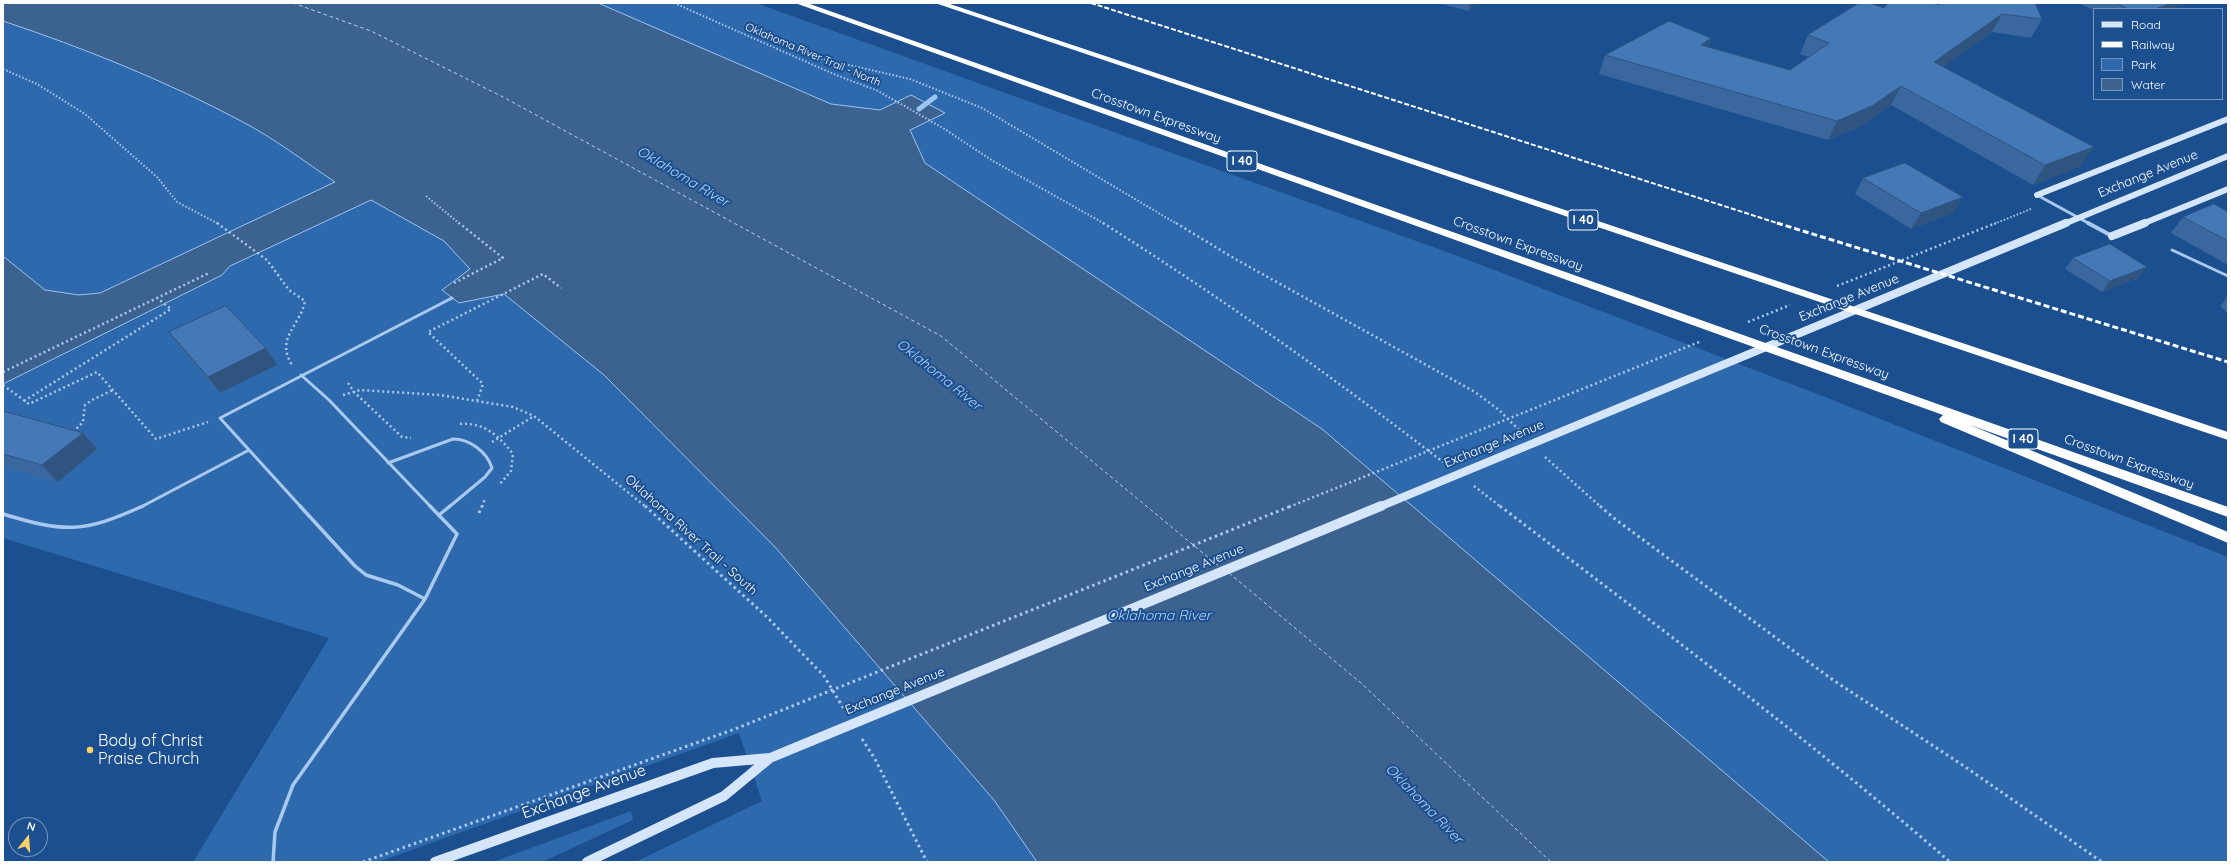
<!DOCTYPE html>
<html>
<head>
<meta charset="utf-8">
<style>
	body { margin:0 }
	#map { position:relative; width:2231px; height:865px; overflow:hidden; background:#1b4f8f; font-family:Quicksand,sans-serif }
	canvas { display:block }
	.frame { position:absolute; inset:0; border:4px solid #fff; pointer-events:none }
	.legend { position:absolute; left:2093px; top:8px; width:130px; height:92px; box-sizing:border-box; background:#1b4f8f; border:1px solid #7695bc; margin:0; padding:5px 7px; list-style:none; font-size:12px; color:#fff }
	.legend li { display:flex; align-items:center; gap:8px; height:20px }
	.legend b { width:20px; border:1px solid #7695bc }
	.north { position:absolute; left:8px; top:817px; width:40px; height:40px; box-sizing:border-box; background:#1b4f8f; border:1px solid #7695bc; border-radius:50%; rotate:17deg; font-size:11px; font-weight:700; line-height:16px; text-align:center; color:#fff }
	.north::after { content:''; display:block; margin:auto; width:14px; height:18px; background:#ffd166; clip-path:polygon(50% 0,100% 100%,50% 72%,0 100%) }
</style>
</head>
<body>
<div id="map">
<canvas width="2231" height="865"></canvas>
<div class="frame"></div>
<ul class="legend">
<li><b style="height:5px;background:#d6e6fa"></b>Road</li>
<li><b style="height:5px;background:#fff"></b>Railway</li>
<li><b style="height:11px;background:#2e69ad"></b>Park</li>
<li><b style="height:11px;background:#3c6290"></b>Water</li>
</ul>
<div class="north">N</div>
</div>
<script>
const ctx = document.querySelector('canvas').getContext('2d');
ctx.lineJoin = 'round';
function paint(path, color) { ctx.fillStyle = color; ctx.fill(path, 'evenodd'); }
function stroke(path, color, width, dash) { ctx.strokeStyle = color; ctx.lineWidth = width; ctx.lineCap = dash ? 'butt' : 'round'; ctx.setLineDash(dash || []); ctx.stroke(path); }
function label(font, color, halo, rows, align = 'center') {
  ctx.font = font + ' Quicksand,sans-serif'; ctx.lineWidth = 4; ctx.setLineDash([]); ctx.textBaseline = 'middle'; ctx.strokeStyle = halo; ctx.fillStyle = color; for (const [text, x, y, turn = 0] of rows) {
    ctx.save(); ctx.translate(x, y); ctx.rotate((+turn || 0) * Math.PI / 180); ctx.textAlign = isNaN(turn) ? turn : align; if (halo) ctx.strokeText(text, 0, 0); ctx.fillText(text, 0, 0); ctx.restore();
  }
}
const green = new Path2D(`
	M3,3H756L1455,255L1825,397L2228,557V862H635L762,801L739,733L378,862H193L329,638L3,538Z
	M631,811L633,820L542,862H493Z`);
const water = new Path2D(`
	M3,3H598L831,104L880,110L911,95L945,113L910,130L925,163L1322,429L1829,862H1037L994,800L775,547L604,375L504,294L459,303L442,290L470,269L444,241L371,200L230,266L222,275L3,384V256L45,290L79,295L100,293L335,182C305,162 274,138 241,121C166,81 84,48 3,21Z`);
const stream = new Path2D(`
	M919,109L935,97`);
const ferry = new Path2D(`
	M293,3L371,31L503,97L941,336L1221,568
	M1229,573L1361,683L1551,862`);
const pathFar2 = new Path2D(`
	M674,3L836,75L878,91L943,128L993,161L1105,224
	M814,57L910,79L982,108L1177,224
	M3,69L37,84L85,114L157,177L177,202L219,224
	M426,196L460,224
	M1994,224L2031,209`);
const pathFar1 = new Path2D(`
	M217,223L267,260L289,290L305,301C300,327 275,337 292,365
	M1103,223C1220,297 1333,377 1443,462
	M1176,223L1237,260L1475,392L1499,410L1519,430
	M454,283L503,258L459,223
	M1837,286L1996,223
	M1748,322L1790,305
	M3,372L209,273
	M348,383L354,392L402,437L411,438
	M3,385L29,404L97,372L156,439L208,422
	M343,395L360,390L440,395L513,407L534,416L646,507
	M24,401L171,309L157,298
	M477,401L483,384L428,332L543,274L561,288
	M460,424C484,422 499,436 513,454L511,471L499,485
	M73,432L83,422L85,405L92,400L113,390
	M492,442L534,416
	M1545,457L1601,507
	M1474,486L1501,507
	M482,507L485,498
	M1289,507L1699,342`);
const path = new Path2D(`
	M645,506L767,617L824,676L844,709
	M1500,506C1652,622 1805,736 1950,862
	M1600,506L1615,519L1833,680L1964,766L2102,862
	M479,513L482,506
	M862,739L875,759L927,862
	M363,862L735,729L1291,506`);
const laneFar1 = new Path2D(`
	M2172,250L2228,276
	M301,375L329,400L431,507
	M388,463L453,439C470,439 487,452 492,468L485,477L449,507
	M141,507L249,450
	M301,507L220,418L452,298`);
const lane = new Path2D(`
	M300,506L355,566L366,575L398,585L425,599
	M3,514C65,533 83,533 143,506
	M439,515L450,506
	M273,862L275,832L293,785L425,599L457,534L430,506`);
const streetFar1 = new Path2D(`
	M2037,195L2090,224`);
const street = new Path2D(`
	M2088,223L2112,236`);
const secondaryFar2 = new Path2D(`
	M2037,195L2228,119
	M2064,224L2228,156
	M2142,224L2228,189`);
const secondaryFar1 = new Path2D(`
	M2112,236L2145,223
	M1379,507L2066,223`);
const secondary = new Path2D(`
	M435,862L713,763L770,758
	M587,862L724,796L770,758L1381,506`);
const highway = new Path2D(`
	M795,3H807L2228,507V517L1970,425L2228,532V543L1941,422L1939,419L1943,415Z
	M935,3H947L2228,432V440Z`);
const railFar1 = new Path2D(`
	M1091,3L1780,224`);
const rail = new Path2D(`
	M1777,223L2228,362`);
const wall = new Path2D(`
	M1438,3H1475L1469,11Z
	M1888,3H2035L2042,19L2031,38L1992,32L1943,67L2081,166L2033,185L1891,105L1862,126L1828,140L1599,74L1605,55L1711,38L1708,47L1790,70L1809,57L1800,54L1808,35L1884,8Z
	M2078,3H2187L2170,9H2094V10Z
	M1863,178L1963,197L1953,213L1911,229L1855,194Z
	M2228,212V265L2171,233L2183,217Z
	M2073,258L2139,278L2102,292L2065,269Z
	M2228,296V314L2220,306Z
	M169,332L266,348L277,365L220,393L181,349Z
	M3,411L83,433L97,449L58,482L3,466Z`);
const shadedWall = new Path2D(`
	M1470,3H1475L1469,11Z
	M2163,3H2187L2170,9H2155Z
	M2002,14L1992,32L1924,81L1934,62Z
	M1711,38L1704,57L1701,45Z
	M1901,86L1891,105L1862,126L1828,140L1837,121Z
	M2094,147L2081,166L2033,185L2045,165Z
	M1963,197L1953,213L1911,229L1921,213Z
	M2147,267L2139,278L2102,292L2110,281Z
	M266,348L277,365L220,393L208,377Z
	M83,433L97,449L58,482L42,465Z`);
const building = new Path2D(`
	M1859,3H1869L1884,8L1888,3H1933L1940,5L1939,3H2035L2042,19L2002,14L1934,62L2094,147L2045,165L1901,86L1872,106L1837,121L1605,55L1669,21L1711,38L1701,45L1790,70L1829,43L1808,35Z
	M2116,3H2172L2155,9H2129Z
	M1905,163L1963,197L1921,213L1863,178Z
	M2214,204L2228,212V241L2183,217Z
	M2110,244L2147,267L2110,281L2073,258Z
	M226,306L266,348L208,377L169,332Z
	M3,411L83,433L42,465L3,454Z`);
const markers = [
	[90,750,4,"#ffd166"]
];
const farStreetnames = [
	["Oklahoma River Trail - North",813,55,23]
];
const shields = [
	[1242,161,30],
	[1583,220,30],
	[2023,439,30]
];
const shieldNames = [
	["I 40",1242,161],
	["I 40",1583,220],
	["I 40",2023,439]
];
const streetNames = [
	["Crosstown Expressway",1156,116,20],
	["Exchange Avenue",2148,174,-22],
	["Crosstown Expressway",1518,244,20],
	["Exchange Avenue",1849,298,-22],
	["Crosstown Expressway",1824,352,20],
	["Exchange Avenue",1494,444,-22],
	["Crosstown Expressway",2129,462,20],
	["Oklahoma River Trail - South",691,535,42],
	["Exchange Avenue",1194,568,-22],
	["Exchange Avenue",895,691,-22]
];
const waterNames = [
	["Oklahoma River",683,177,31],
	["Oklahoma River",939,375,39],
	["Oklahoma River",1159,616],
	["Oklahoma River",1424,804,46]
];
const nearPoinames = [
	["Body of Christ",98,741],
	["Praise Church",98,759]
];
const nearStreetnames = [
	["Exchange Avenue",584,792,-20]
];
paint(green, '#2e69ad');
paint(water, '#3c6290');
stroke(water, '#9cc4f0', 1);
stroke(stream, '#9cc4f0', 5);
stroke(ferry, '#b5d3f5', 1, [3.5, 3]);
stroke(pathFar2, '#a9c9ee', 2, [1.5, 2]);
stroke(pathFar1, '#a9c9ee', 2.5, [2, 3]);
stroke(path, '#a9c9ee', 3, [2.5, 3.5]);
stroke(laneFar1, '#a9c9ee', 3);
stroke(lane, '#a9c9ee', 3.5);
stroke(streetFar1, '#a9c9ee', 3);
stroke(street, '#a9c9ee', 4);
stroke(secondaryFar2, '#d6e6fa', 6);
stroke(secondaryFar1, '#d6e6fa', 8);
stroke(secondary, '#d6e6fa', 10);
paint(highway, '#fff');
stroke(railFar1, '#fff', 2, [5, 2]);
stroke(rail, '#fff', 3, [6, 3]);
paint(wall, '#3a679d');
paint(shadedWall, '#305480');
paint(building, '#4478b7');
stroke(building, '#305480', 1);
for (const [x, y, r, color] of markers) { const dot = new Path2D(); dot.arc(x, y, r, 0, 2 * Math.PI); ctx.fillStyle = color; ctx.fill(dot); stroke(dot, '#1b4f8f', 1.5); }
label('11px', '#fff', '#1b4f8f', farStreetnames);
for (const [x, y, w] of shields) { const box = new Path2D(); box.roundRect(x - w / 2, y - 10, w, 20, 3); ctx.fillStyle = '#1b4f8f'; ctx.fill(box); stroke(box, '#fff', 1); }
label('bold 12px', '#fff', null, shieldNames);
label('13px', '#fff', '#1b4f8f', streetNames);
label('italic 14px', '#b5d3f5', '#1b4f8f', waterNames);
label('16px', '#fff', '#1b4f8f', nearPoinames, 'left');
label('16px', '#fff', '#1b4f8f', nearStreetnames);
</script>
</body>
</html>
